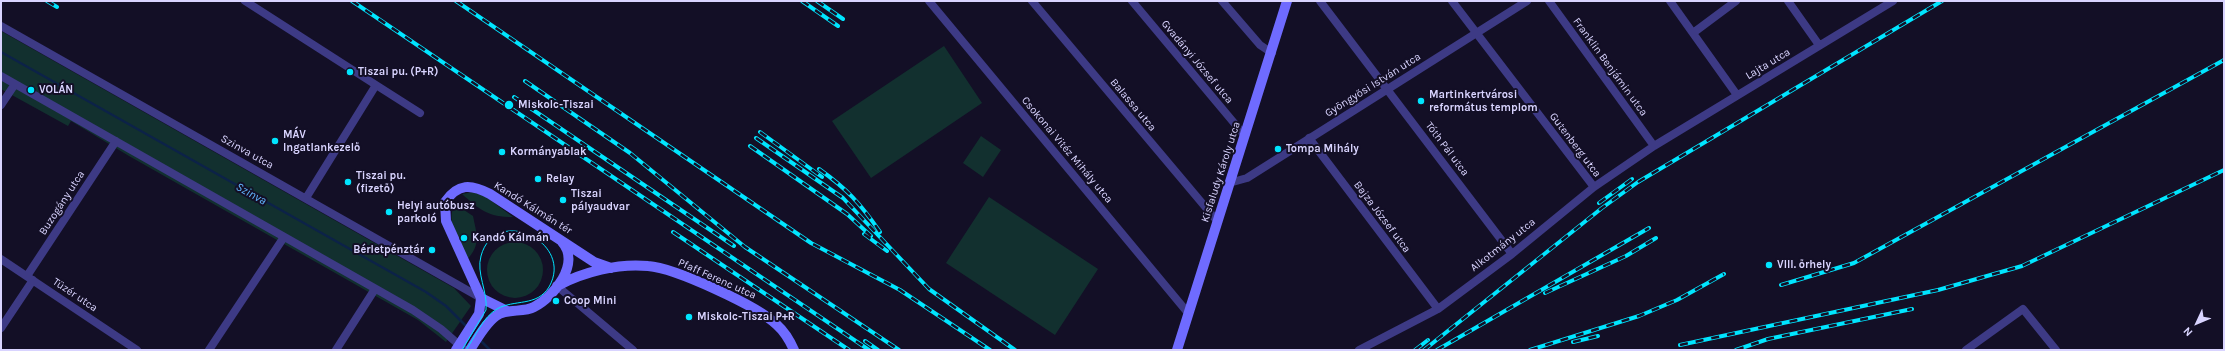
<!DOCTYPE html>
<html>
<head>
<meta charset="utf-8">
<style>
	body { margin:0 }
	#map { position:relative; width:2225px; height:351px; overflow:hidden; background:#130f26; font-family:Karla,sans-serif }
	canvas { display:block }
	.frame { position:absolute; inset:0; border:2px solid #d9d4ff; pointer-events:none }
	.north { position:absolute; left:2177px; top:303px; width:40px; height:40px; -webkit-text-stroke:3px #130f26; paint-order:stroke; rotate:226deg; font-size:11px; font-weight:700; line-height:16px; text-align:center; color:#d9d4ff }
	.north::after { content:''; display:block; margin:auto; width:14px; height:18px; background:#d9d4ff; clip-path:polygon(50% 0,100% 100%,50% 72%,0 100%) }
</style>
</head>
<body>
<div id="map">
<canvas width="2225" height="351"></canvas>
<div class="frame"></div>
<div class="north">N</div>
</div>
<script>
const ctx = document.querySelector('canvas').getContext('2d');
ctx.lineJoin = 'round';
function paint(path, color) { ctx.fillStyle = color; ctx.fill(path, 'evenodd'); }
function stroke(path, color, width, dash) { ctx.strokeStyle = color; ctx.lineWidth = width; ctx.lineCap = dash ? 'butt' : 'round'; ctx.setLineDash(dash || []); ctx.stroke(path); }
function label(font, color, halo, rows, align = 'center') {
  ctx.font = font + ' Karla,sans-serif'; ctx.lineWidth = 4; ctx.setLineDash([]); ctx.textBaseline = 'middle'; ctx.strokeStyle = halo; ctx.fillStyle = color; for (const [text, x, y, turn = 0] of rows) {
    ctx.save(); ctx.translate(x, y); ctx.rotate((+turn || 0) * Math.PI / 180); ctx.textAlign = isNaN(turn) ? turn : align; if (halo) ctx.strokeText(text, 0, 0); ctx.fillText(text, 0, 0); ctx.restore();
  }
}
const green = new Path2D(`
	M1,31L454,288L471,306L446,342L418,320L129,156L71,121L68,126L1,89Z
	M944,46L982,103L871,178L832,121Z
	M981,136L1001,150L983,177L963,163Z
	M474,192L486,197L513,217C488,217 480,210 462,194Z
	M989,197L1098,269L1055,335L946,263Z
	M455,204L473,216C477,236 481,244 467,260C459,242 445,222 455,204Z
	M487 270a28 28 0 1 1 56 0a28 28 0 1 1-56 0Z`);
const stream = new Path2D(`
	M1,52L426,292L446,306L467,327
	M479,339L490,350`);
const street = new Path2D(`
	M245,1L376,85L306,198
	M929,1L1188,313
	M1032,1L1218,222
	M1132,1L1245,136
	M1222,1L1260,45L1272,53
	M1320,1L1512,254
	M1452,1L1594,187
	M1549,1L1654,146
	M1670,1L1737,95
	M1788,1L1819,45
	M1,26L481,298
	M1693,33L1736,1
	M1,76L413,310L441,329L465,350
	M376,85L420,113
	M1,105L15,84
	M1309,138L1438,309
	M1229,183L1247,178L1527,1
	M1,259L137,350
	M27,276L116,141
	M557,286L633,350
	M1,328L33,280
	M209,350L284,237
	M336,350L375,289
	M1359,350L1438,309L1512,254L1594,187L1654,146L1893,1
	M1966,350L2023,309L2056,350`);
const secondary = new Path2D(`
	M557,286C583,272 618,263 648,266C675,268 758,306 777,325C785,332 790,341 794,350
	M507,311L481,298L446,221L445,202C458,183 471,184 490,194L594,262L611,268
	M456,350L479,314L481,298
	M470,350C477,339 485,324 496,316C507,308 523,313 534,307C554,297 581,263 562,242
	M1177,350L1287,1`);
const tram = new Path2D(`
	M462,350L486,310C488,292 476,273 481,256C495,204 575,242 549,287C537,307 514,299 497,309C483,317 475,337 466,350`);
const rail = new Path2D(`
	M47,1L57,7
	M352,1L869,350
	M456,1L811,243L900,290L990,350
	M802,1L838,26
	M817,1L843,19
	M525,81L630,153L745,247L899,350
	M514,97L734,246
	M760,132L822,177
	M756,138L843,198L929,289L1015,350
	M750,146L847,214L871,236
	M819,169C847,189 860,203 880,232
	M1599,203L1632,179
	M673,232L849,350
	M864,234L887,251
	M1781,285L1854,263L2224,60
	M1545,293L1626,256L1656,238
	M865,341L878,350
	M1573,342L1598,336
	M1680,345L1938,290L2022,266L2224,170
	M1415,350L1428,340
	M1424,350L1602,208L1638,182L1942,1
	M1437,350L1649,228
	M1530,350L1639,316L1677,300L1724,274
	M1736,350L1768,339L1912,309`);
const markers = [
	[350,72,4,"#00e5ff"],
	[31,90,4,"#00e5ff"],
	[1421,101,4,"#00e5ff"],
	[509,105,5,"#00e5ff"],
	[275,141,4,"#00e5ff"],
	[1278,149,4,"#00e5ff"],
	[502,152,4,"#00e5ff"],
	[538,179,4,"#00e5ff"],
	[348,182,4,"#00e5ff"],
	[563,200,4,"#00e5ff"],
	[389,212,4,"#00e5ff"],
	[464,238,4,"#00e5ff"],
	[432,250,4,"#00e5ff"],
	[1769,265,4,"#00e5ff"],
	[556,301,4,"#00e5ff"],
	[689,317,4,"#00e5ff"]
];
const streetNames = [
	["Gvadányi József utca",1197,62,50],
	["Lajta utca",1768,64,-31],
	["Franklin Benjámin utca",1610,67,54],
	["Gyöngyösi István utca",1373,85,-32],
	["Balassa utca",1133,105,50],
	["Gutenberg utca",1575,145,53],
	["Tóth Pál utca",1447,149,53],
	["Csokonai Vitéz Mihály utca",1067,150,50],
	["Szinva utca",247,152,29],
	["Kisfaludy Károly utca",1221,172,-72],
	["Buzogány utca",62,203,-57],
	["Kandó Kálmán tér",533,208,32],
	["Bajza József utca",1382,217,53],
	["Alkotmány utca",1503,245,-38],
	["Pfaff Ferenc utca",717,279,24],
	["Tüzér utca",75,295,34]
];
const poiNames = [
	["Tiszai pu. (P+R)",358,72],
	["VOLÁN",39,90],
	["Martinkertvárosi",1429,95],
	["református templom",1429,108],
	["Miskolc-Tiszai",518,105],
	["MÁV",283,135],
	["Ingatlankezelő",283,148],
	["Tompa Mihály",1286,149],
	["Kormányablak",510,152],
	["Tiszai pu.",356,176],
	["(fizető)",356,189],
	["Relay",546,179],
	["Tiszai",571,194],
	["pályaudvar",571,207],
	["Helyi autóbusz",397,206],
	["parkoló",397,219],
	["Kandó Kálmán",472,238],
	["Bérletpénztár",424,250,"right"],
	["VIII. őrhely",1777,265],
	["Coop Mini",564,301],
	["Miskolc-Tiszai P+R",697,317]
];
const waterNames = [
	["Szinva",251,194,29]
];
paint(green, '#12302f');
stroke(stream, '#0c2248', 2.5);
stroke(street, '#3d3a85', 8);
stroke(secondary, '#6f6bff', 10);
stroke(tram, '#00e5ff', 1);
stroke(rail, '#00e5ff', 4);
stroke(rail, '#130f26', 2.5, [8]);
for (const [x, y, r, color] of markers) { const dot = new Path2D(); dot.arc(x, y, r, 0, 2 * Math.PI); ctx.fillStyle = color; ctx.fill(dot); stroke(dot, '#130f26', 1.5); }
label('11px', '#d9d4ff', '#130f26', streetNames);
label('bold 11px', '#d9d4ff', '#130f26', poiNames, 'left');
label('italic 12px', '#62b6ff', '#130f26', waterNames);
</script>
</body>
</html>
